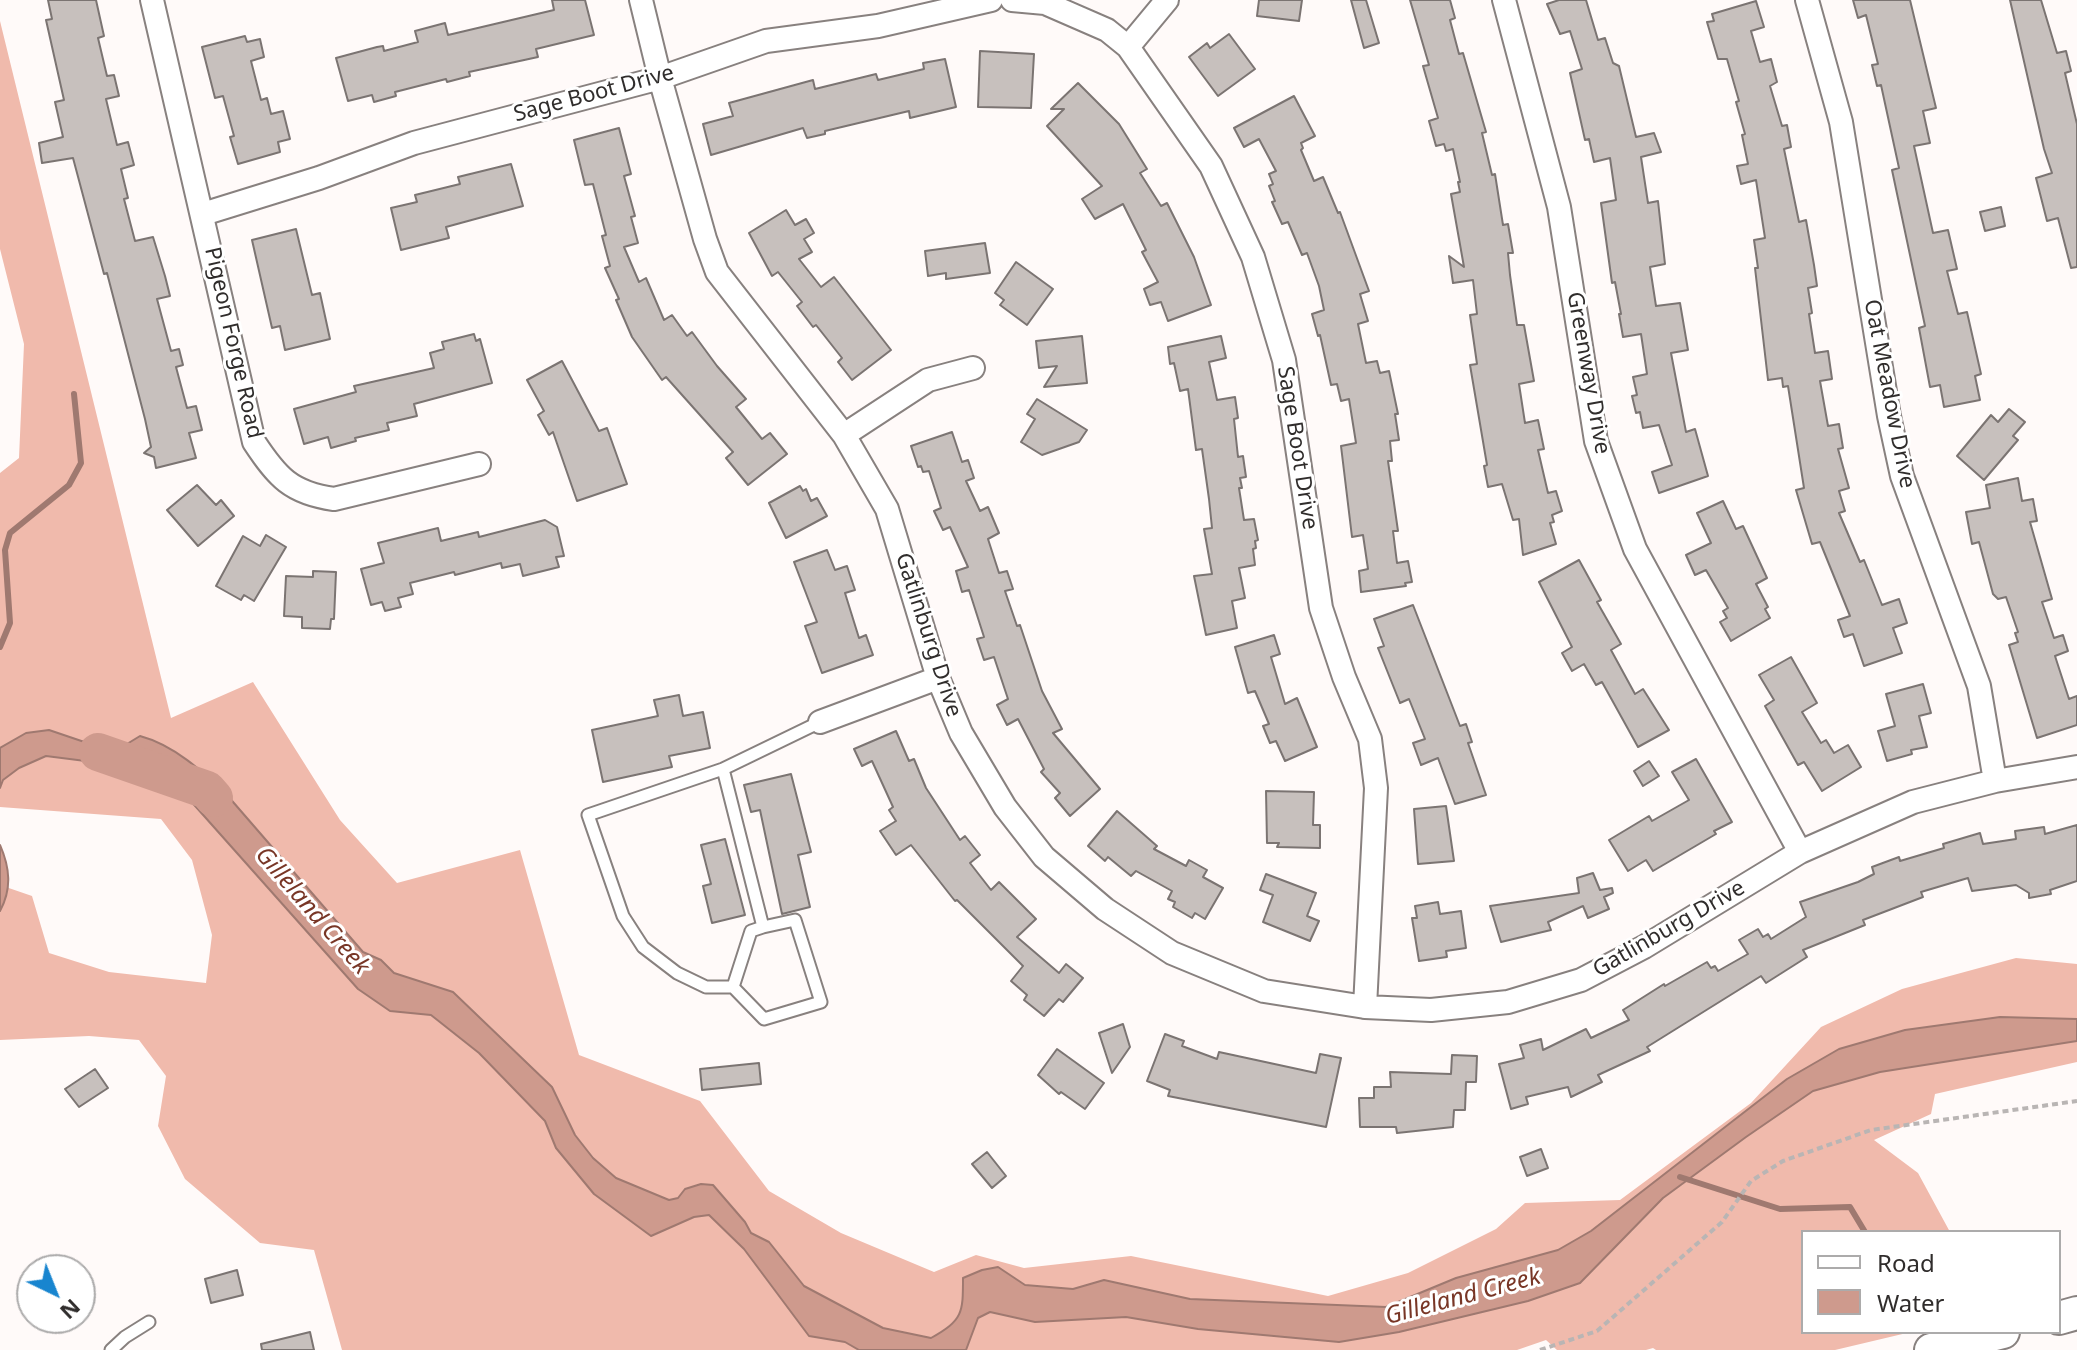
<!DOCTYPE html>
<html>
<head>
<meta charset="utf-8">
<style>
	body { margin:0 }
	#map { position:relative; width:2077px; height:1350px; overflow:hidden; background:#fffaf9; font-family:"Noto Sans",sans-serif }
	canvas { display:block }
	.legend { position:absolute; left:1801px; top:1230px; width:260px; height:104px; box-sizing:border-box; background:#fff; border:2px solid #acabab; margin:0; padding:10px 14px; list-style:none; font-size:24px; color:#302d2c }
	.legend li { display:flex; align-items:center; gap:16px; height:40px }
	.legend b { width:40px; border:2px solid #acabab }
	.north { position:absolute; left:16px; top:1254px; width:80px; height:80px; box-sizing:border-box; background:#fff; border:2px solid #acabab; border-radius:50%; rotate:137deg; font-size:22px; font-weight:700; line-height:32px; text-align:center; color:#302d2c }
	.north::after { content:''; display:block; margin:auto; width:28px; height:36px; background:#1885cf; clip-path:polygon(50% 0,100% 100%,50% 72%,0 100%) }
</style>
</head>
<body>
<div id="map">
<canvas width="2077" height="1350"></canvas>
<ul class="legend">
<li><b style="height:10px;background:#fff"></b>Road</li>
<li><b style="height:22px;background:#ce9a8d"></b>Water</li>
</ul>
<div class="north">N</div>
</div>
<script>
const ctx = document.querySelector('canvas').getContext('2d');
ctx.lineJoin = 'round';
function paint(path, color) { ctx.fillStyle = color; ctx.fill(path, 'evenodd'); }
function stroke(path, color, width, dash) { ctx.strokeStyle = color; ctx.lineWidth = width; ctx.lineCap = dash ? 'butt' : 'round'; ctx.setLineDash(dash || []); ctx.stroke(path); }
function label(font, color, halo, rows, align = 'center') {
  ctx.font = font + ' "Noto Sans",sans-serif'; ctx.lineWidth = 6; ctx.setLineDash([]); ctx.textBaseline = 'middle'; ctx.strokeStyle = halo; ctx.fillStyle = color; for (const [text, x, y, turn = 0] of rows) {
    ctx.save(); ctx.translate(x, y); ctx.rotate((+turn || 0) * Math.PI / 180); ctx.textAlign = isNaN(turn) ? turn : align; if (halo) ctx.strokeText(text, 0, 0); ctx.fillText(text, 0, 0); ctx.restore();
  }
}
const forest = new Path2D(`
	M0,21L171,718L253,682L340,820L397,883L520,850L579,1055L700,1101L769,1191L841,1233L934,1272L976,1255L1024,1268L1131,1256L1328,1296L1408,1273L1496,1229L1525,1203L1620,1200L1751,1103L1821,1027L1902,989L2016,958L2077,964V1062L1935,1094L1931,1114L1874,1140L1918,1173L1950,1232H1803V1332H1911L1835,1350H1656L1653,1348L1646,1350H1557L1546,1340L1517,1350H342L314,1250L260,1243L185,1179L158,1126L166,1076L139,1040L89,1036L0,1040V885L32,896L49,953L109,972L206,983L212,935L192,860L161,819L0,807V473L19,458L24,344L0,249Z`);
const water = new Path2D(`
	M49,730L108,750L122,747L140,736C174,745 202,771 227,795L363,952L381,960L394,973L453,992L552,1087L575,1135L593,1158L616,1178L669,1200L678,1198L685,1189L701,1184L713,1185L745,1222L751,1233L769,1242L804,1286L883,1328L931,1338C963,1320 963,1313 963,1278L982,1270L998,1267L1025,1285L1073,1289L1104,1280L1190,1299L1386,1307L1456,1278L1558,1250L1591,1231L1787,1079L1839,1049L1905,1030L2000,1017L2077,1019V1041L1880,1072L1813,1091L1746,1137L1663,1198L1580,1283L1528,1301L1399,1332L1339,1342L1198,1329L1126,1317L1035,1322L990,1312L978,1318L966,1350H859L845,1342L809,1336L744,1249L709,1215L694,1217L651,1236L594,1194L556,1148L545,1121L479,1053L431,1015L390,1011L358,989L164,771L46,756L19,768L3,780L0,788V748L26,733Z
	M0,845C10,868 12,889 0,911Z`);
const stream = new Path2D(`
	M0,647L10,623L5,550L10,533L69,485L81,463L74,394
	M1680,1177L1780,1209L1850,1207L1865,1232`);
const river = new Path2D(`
	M98,752L207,790L214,798`);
const building = new Path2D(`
	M48,0H96L104,36L98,38L107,76L114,75L119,96L106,99L117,145L128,142L134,165L121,169L128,198L124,199L135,241L153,237L165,276L170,296L157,299L171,351L179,349L183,365L176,367L187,408L196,406L202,430L189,433L196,458L156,468L154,457L144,453L151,447L145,419L107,273L104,274L73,158L42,163L39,143L63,137L55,102L64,100L46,20L52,19Z
	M552,0H585L594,35L536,49L538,57L469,72L470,76L447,82L446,79L395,92L396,96L374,102L372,95L348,101L336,58L377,47L383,46L384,51L418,42L415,31L445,23L448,35L554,10Z
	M1259,0H1302L1299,21L1257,16Z
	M1351,0H1366L1379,43L1364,48Z
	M1410,0H1450L1455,18L1450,20L1459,54L1463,53L1486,132L1482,133L1492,175L1495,174L1503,225L1508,224L1513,253H1508L1510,275L1517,325H1524L1534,381L1519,384L1525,423L1538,420L1544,449L1538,450L1548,493L1556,491L1562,511L1552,515L1554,522L1550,523L1556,544L1523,555L1519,519L1513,520L1502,484L1488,487L1484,466L1487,465L1470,365L1477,364L1470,315L1477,314L1473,280L1453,283L1449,256L1464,267L1451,194L1460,192L1458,182H1460L1453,149L1446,151L1444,144L1436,146L1429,121L1438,118L1423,66L1429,65Z
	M1559,0H1586L1598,40L1605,38L1613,63L1619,66L1636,137L1654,133L1661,152L1641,157L1648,203L1658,201L1665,264L1650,267L1656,306L1680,303L1688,350L1671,353L1686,432L1695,429L1708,476L1659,493L1652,472L1672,465L1659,425L1643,428L1640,412L1636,413L1632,396L1637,395L1633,377L1647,374L1641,334L1623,337L1619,314H1621L1615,282L1612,283L1601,203L1616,200L1610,158L1594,162L1589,139L1585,140L1570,73L1582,69L1570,31L1560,34L1547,4Z
	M1853,0H1910L1936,108L1923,111L1930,143L1914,146L1933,233L1948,230L1957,269L1947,271L1958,314L1967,312L1981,374L1975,376L1980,400L1944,407L1940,385L1930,387L1919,328L1925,326L1892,170L1899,168L1881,85L1877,86L1872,65L1878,64L1866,15L1858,18Z
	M2010,0H2041L2057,53L2066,51L2071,71L2065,73L2077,124V267L2071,268L2058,218L2047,221L2036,178L2052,173L2044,149Z
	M1756,1L1764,27L1751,31L1760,62L1771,59L1777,82L1770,86L1782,126L1787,125L1791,147L1784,149L1799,222L1806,220L1814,265L1817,286L1808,288L1812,313L1809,314L1815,353L1828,351L1832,379L1820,381L1828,426L1839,424L1843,448L1838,449L1849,488L1839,491L1845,511L1839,513L1860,562L1864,560L1882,605L1899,599L1907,623L1893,628L1902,653L1864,666L1853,634L1844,637L1838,620L1850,616L1820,542L1812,544L1796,490L1804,488L1788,386L1783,387L1782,378L1768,380L1755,268H1758L1754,240L1765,238L1756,180L1741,184L1737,166L1748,164L1742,135L1745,134L1736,102L1739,101L1727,59H1718L1707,22L1714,21L1712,14Z
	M1229,34L1255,69L1218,96L1189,57L1207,43L1210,48Z
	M245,36L247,42L260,39L264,57L251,61L261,100L267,98L271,114L283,111L290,139L278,142L280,152L238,164L230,137L234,136L223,96L215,98L202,47Z
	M980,51L1034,54L1031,108L978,107Z
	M945,59L956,107L910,118L909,111L825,131V134L807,138L803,128L711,155L703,124L733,116L729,103L813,80L815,89L876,74L878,80L924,69L923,63Z
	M1078,83L1119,124L1147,169L1140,173L1161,206L1167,203L1194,257L1211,305L1168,321L1161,302L1150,305L1144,289L1158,282L1142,252L1146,250L1123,204L1095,219L1082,199L1102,186L1047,126L1064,109H1051Z
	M1294,96L1315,136L1301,143L1303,148L1301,150L1314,181L1323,177L1338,213L1340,212L1369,291L1360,294L1368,321L1358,324L1366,363L1377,361L1380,373L1389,371L1398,414H1395L1399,440L1390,441L1392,461H1388L1398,531H1393L1397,563L1408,561L1412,582L1405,583L1406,586L1361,592L1359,571L1368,569L1363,535L1352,537L1341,446L1356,443L1349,399L1341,401L1337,384L1331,385L1320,335L1318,336L1312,314L1324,310L1319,286L1307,253L1302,255L1288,222L1282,224L1272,202L1275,201L1269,186L1273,184L1269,174L1276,171L1259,139L1244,147L1234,128Z
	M619,128L631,174L624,176L635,216L631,217L638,243L624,247L639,282L646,278L664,320L672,315L687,336L692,332L717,366L746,399L736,407L762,439L770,433L787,454L748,485L726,458L733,452L666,377L662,380L632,337L616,300L619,299L605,268L610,266L602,236L606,235L593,184L585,185L574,140Z
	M511,164L523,206L446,227L449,238L401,250L391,208L417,202L415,195L460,184L458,177Z
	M2001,207L2005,226L1985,231L1980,212Z
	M786,210L795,225L806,219L814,233L804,239L812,252L799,259L821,287L834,277L891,350L852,380L838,362L842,358L816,325L813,327L797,306L802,302L778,272L772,276L749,233Z
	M296,229L312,295L320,293L330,339L285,350L280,326L272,328L252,240Z
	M985,243L990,273L946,279V273L928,276L925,251Z
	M1016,262L1053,289L1027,325L1000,305L1004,300L995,293Z
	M474,334L476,341L480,339L492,383L414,404L417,416L387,423L389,430L355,438L356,441L331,448L328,437L304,444L294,409L356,392L354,386L434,368L430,353L444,349L442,342Z
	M1082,336L1087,383L1044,387L1057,366L1039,368L1036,341Z
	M1221,336L1226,358L1209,362L1217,400L1235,397L1238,418L1234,419L1238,457L1243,456L1246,477L1240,478L1242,488H1239L1244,520L1254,519L1258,540L1255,541L1256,548L1253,549L1255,565L1239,568L1245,598L1232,601L1237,628L1206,635L1194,576L1212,574L1204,529L1212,528L1209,499L1202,449L1196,450L1188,389L1180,391L1174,363L1170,364L1168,347Z
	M562,361L599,431L607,428L627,484L577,501L553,432L549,435L538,415L544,411L527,380Z
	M1037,399L1087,430L1079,442L1042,455L1021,442L1035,419L1027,414Z
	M2009,409L2025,422L2013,436L2018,440L1984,480L1957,456L1991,415L1998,422Z
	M952,432L962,462L968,460L974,478L966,481L980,511L988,507L999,533L988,539L999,573L1007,571L1013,589L1005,591L1017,626L1020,625L1042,691L1062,729L1053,733L1100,789L1070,816L1055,798L1060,793L1041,772L1044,769L1018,719L1007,725L997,705L1008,699L994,657L984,660L977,639L984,637L969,590L962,592L956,571L968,567L950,527L943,530L934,511L941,508L929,471L923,472L921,466L918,467L911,446Z
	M2018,478L2022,501L2033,499L2037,521L2030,522L2052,599L2042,602L2054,638L2063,635L2068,651L2055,656L2069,699L2077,696V725L2037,738L2009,645L2018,642L2015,633L2018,632L2006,597L1998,599L1993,594L1979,542L1972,544L1966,512L1990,508L1986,485Z
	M197,485L216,505L221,500L234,516L198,546L167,510Z
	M800,486L803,491L806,489L811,501L817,498L827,516L786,538L769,503Z
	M1723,501L1736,529L1743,526L1767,578L1756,584L1768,607L1765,609L1770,618L1731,641L1720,622L1727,618L1723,611L1728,608L1706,570L1695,575L1686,555L1711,543L1697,513Z
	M545,520L557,527L564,556L556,557L559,567L523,576L520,564L502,568L501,563L455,575L454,572L410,583L413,594L398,598L401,607L385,611L382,602L371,605L361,569L384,563L378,543L438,528L441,541L478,532L479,537Z
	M266,535L286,547L254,601L244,595L241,600L216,586L243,536L260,546Z
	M827,550L835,570L847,566L855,590L845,593L859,638L866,635L873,655L822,673L805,626L817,622L794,562Z
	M1579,560L1601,600L1597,602L1621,644L1611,650L1635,694L1643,689L1669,730L1638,747L1602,682L1596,685L1584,664L1572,671L1562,653L1572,647L1539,582Z
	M313,571L336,572L334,619H331L330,629L302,628V617L284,616L286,576L313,577Z
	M1413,605L1460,726L1466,724L1472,742L1468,743L1486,795L1455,804L1438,758L1421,765L1413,743L1425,739L1409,699L1400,703L1378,648L1384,646L1374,619Z
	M1274,635L1280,654L1271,657L1285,704L1297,698L1317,747L1285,761L1276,741L1270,743L1263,726L1269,724L1255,691L1248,693L1235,647Z
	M1791,657L1817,703L1802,712L1821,743L1826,740L1834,753L1848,745L1861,767L1822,791L1804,762L1798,765L1765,706L1774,700L1759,675Z
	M1923,684L1931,713L1919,716L1927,747L1911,750L1912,754L1887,761L1878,731L1895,726L1886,694Z
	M679,695L683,716L703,712L710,748L669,756L672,767L603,782L592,730L658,716L654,700Z
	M896,731L909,761L914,759L926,788L960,840L965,836L980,855L970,863L991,890L999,882L1036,919L1017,937L1059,973L1066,964L1083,978L1063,1002L1059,999L1044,1016L1024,1000L1027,995L1011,981L1023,966L957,900L955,901L911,845L896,855L880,831L896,821L889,810L893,807L872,761L862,766L854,749Z
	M1696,759L1732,822L1714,831L1716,834L1653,871L1646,860L1628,871L1609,840L1649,816L1652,821L1689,800L1672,772Z
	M1649,761L1659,776L1643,786L1634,771Z
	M791,774L811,852L798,855L810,907L782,914L760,810L751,812L744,785Z
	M1266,791L1314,792L1313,825H1320V848L1277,847L1279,843H1267Z
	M1446,806L1454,861L1418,864L1414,809Z
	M1117,811L1157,846L1154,849L1186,866L1189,860L1207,870L1203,877L1223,888L1205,919L1195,913L1192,918L1173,907L1175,902L1168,899L1172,891L1136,871L1131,876L1108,857L1105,861L1088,846Z
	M2077,825V881L2050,890L2051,894L2029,898V893L2016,885L1972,891L1968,878L1921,892L1923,897L1863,920L1865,925L1803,950L1807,957L1766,983L1761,976L1647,1047L1650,1051L1598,1075L1602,1082L1571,1097L1568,1087L1526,1097L1528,1104L1511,1109L1499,1064L1524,1058L1520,1045L1541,1039L1543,1050L1586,1029L1591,1038L1629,1020L1623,1010L1664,984L1665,986L1707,962L1711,968L1715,966L1718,971L1748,954L1739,940L1758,929L1763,937L1768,934L1771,939L1806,917L1800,902L1858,882L1874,874L1872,867L1899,857L1900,861L1944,848L1943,844L1980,833L1983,844L2016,839L2015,831L2044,827L2045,834Z
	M725,839L745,915L712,923L703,886L711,884L701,845Z
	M1593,873L1600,890L1612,888L1613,893L1604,897L1609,909L1588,918L1583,906L1548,922L1551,930L1501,942L1490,906L1579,893L1577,878Z
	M1266,874L1316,893L1307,916L1319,921L1310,941L1263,922L1273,895L1260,890Z
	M1438,902L1440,914L1461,911L1466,948L1446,951L1447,957L1419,961L1412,918H1417L1415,906Z
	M1123,1024L1130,1047L1112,1073L1099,1033Z
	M1165,1034L1184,1041L1182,1046L1217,1059L1219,1052L1316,1073L1320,1054L1341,1058L1326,1127L1168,1096L1170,1090L1147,1081Z
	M1057,1049L1104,1083L1085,1109L1061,1092L1059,1094L1038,1075Z
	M1452,1055L1477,1056L1476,1082H1466L1465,1110H1454L1453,1127L1397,1133L1396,1127H1360L1359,1098H1374V1087H1391L1390,1072L1451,1074Z
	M759,1063L761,1084L702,1090L700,1069Z
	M95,1069L108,1088L79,1107L65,1089Z
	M1541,1149L1548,1168L1527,1176L1520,1157Z
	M987,1152L1006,1176L992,1188L972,1164Z
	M237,1270L243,1295L211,1303L205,1279Z
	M310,1332L314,1350H262L261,1344Z`);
const path = new Path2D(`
	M1540,1350L1597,1331L1722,1222L1751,1181L1783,1161L1871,1130L2077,1101`);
const lane = new Path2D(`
	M723,769L763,927L795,920L821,1002L764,1019L733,987L751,931L763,927
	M733,987H706L677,973L643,947L623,916L588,815L723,769L820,722
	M111,1350L125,1337L149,1322`);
const street = new Path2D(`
	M152,0L254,442C277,477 291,493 334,499L479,464
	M641,0L660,78L705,239L717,272L844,435L887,509L938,678L961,733L1005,807L1044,857L1105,909L1172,953L1264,991L1365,1007L1431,1010L1508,1002L1581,980L1644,947L1800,852L1913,802L1995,781L2077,767
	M1012,0L1045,3L1107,30L1128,47L1211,166L1253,257L1284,360L1321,608L1344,677L1370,739L1376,788L1365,1007
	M1504,0L1559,207L1596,441L1635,549L1800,852
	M1807,0L1841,122L1889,416L1902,476L1979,686L1995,781
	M1128,47L1167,0
	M203,214L319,178L414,143L660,78L766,41L878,26L991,0
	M844,435L928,380L973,368
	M820,722L938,678`);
const secondary = new Path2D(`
	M2059,1318L2077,1313
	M1931,1350L2003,1332`);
const streetNames = [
	["Sage Boot Drive",594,94,-15],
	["Pigeon Forge Road",233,343,77],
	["Greenway Drive",1588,373,80],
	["Oat Meadow Drive",1889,394,79],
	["Sage Boot Drive",1297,448,81],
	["Gatlinburg Drive",928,635,72],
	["Gatlinburg Drive",1669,929,-30]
];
const waterNames = [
	["Gilleland Creek",312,911,49],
	["Gilleland Creek",1463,1297,-15]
];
paint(forest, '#f0baac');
paint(water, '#ce9a8d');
stroke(water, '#9f7970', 2);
stroke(stream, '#9f7970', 6);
stroke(river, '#ce9a8d', 38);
paint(building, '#c7c0bd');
stroke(building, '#7b7472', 2);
stroke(lane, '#88817f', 15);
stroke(street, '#88817f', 26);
stroke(secondary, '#88817f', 36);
stroke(path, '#b9b5b4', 4, [6, 4]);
stroke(lane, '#fff', 11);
stroke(street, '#fff', 22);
stroke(secondary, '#fff', 32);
label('22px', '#302d2c', '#fff', streetNames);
label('italic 24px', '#783626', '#fff', waterNames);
</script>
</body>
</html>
